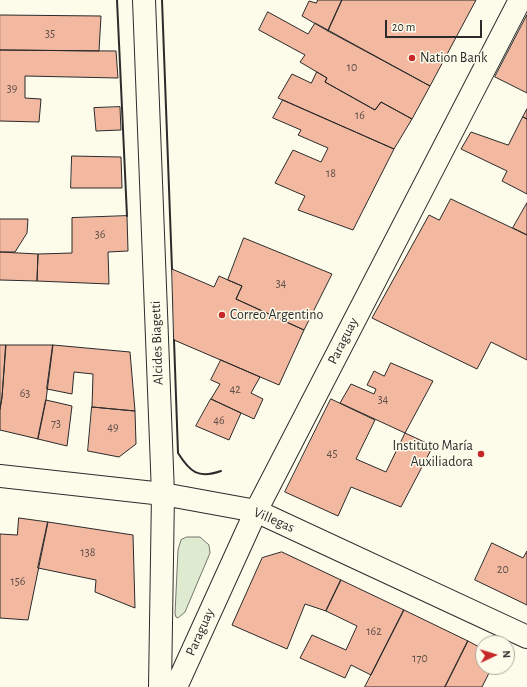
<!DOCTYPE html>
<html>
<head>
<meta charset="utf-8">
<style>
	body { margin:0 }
	#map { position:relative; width:527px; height:687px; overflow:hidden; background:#fdfbea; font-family:"Alegreya Sans",sans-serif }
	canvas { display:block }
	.north { position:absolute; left:475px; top:635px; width:40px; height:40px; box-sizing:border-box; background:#fdfbea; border:1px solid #a9a89e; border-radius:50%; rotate:86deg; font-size:11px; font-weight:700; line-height:16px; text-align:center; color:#2b2b2b }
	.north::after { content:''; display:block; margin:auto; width:14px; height:18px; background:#c62828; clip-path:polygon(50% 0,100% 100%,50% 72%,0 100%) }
	.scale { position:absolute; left:385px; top:20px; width:97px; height:18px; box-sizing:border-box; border:2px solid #2b2b2b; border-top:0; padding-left:5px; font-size:12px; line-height:14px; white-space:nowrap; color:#2b2b2b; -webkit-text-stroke:3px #fdfbea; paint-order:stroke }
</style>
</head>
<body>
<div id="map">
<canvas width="527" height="687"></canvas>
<div class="north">N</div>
<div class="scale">20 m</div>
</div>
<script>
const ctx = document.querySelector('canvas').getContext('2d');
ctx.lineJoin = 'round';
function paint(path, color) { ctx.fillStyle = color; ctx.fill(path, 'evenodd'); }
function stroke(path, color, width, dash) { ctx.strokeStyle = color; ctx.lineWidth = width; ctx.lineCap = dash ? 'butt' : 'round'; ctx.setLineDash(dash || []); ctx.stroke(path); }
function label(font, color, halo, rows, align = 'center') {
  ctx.font = font + ' "Alegreya Sans",sans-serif'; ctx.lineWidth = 3; ctx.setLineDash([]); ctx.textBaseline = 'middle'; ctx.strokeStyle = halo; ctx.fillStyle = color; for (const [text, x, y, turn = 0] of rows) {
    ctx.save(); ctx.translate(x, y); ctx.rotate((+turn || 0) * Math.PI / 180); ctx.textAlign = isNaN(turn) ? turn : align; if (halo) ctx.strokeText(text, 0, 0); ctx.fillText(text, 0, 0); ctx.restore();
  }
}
const green = new Path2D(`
	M187,537H200L209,545L210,553L185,612L178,618L176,617L175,614L178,550L181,540Z`);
const building = new Path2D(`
	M318,0H342L328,31L302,16L309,1L316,3Z
	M342,0H476L430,86L328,31Z
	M268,12L308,34L315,23L430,86L412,119L381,102L375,110L325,82L327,78L300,62L305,55L259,30Z
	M0,15L101,16L99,51L0,50Z
	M527,15V93L495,77Z
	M0,50L116,51L118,78L25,76V98L41,99L39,122L0,121Z
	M317,72L327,78L325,82L375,110L381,102L412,119L394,149L278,98L292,74L311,83Z
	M283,100L394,149L353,230L298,210L305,196L275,183L293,150L321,162L328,148L298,135L301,130L273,118Z
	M120,107L121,130L96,131L94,108Z
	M527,109V119L523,117Z
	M523,117L527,119V194L502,181L507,171L461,149L471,132L508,145Z
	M72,156L121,157L122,188H71Z
	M451,199L527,235V360L491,342L477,369L372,318L429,215L439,220Z
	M527,203V235L513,228Z
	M127,216L128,251L108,252L109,284L37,281L38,254L72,253V218Z
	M0,219H28L27,233L15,252H0Z
	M244,238L332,274L304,330L236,299L242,286L228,280Z
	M0,252L38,254L37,281L0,280Z
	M172,269L214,287L219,276L228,280L242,286L236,299L304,330L279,385L174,340Z
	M0,345H6L2,397L0,409Z
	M6,345H53L46,400L38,439L0,430V409L2,397Z
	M53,345L130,352L135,411L92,407L93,374L74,372L72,394L47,389Z
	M221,360L260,377L251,393L263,399L254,419L211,399L220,384L211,380Z
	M391,363L433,381L405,433L340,403L351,384L374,394L376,389L367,385L374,371L384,376Z
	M211,399L241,413L229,440L196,426Z
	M331,399L375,420L356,459L386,472L405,433L433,446L401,507L351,487L338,516L285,492Z
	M46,400L72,406L67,446L38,439Z
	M92,407L135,411L136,444L119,457L88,451Z
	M19,518L48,522L28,620L0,618V534L17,535Z
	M48,522L133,535L135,608L95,592L96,580L38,568Z
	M492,543L523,558L527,551V605L475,580Z
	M282,552L341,580L326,611L305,604L287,649L232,625L262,558Z
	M341,580L404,610L371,675L351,665L345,678L300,658L312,635L346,650L357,626L326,611Z
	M404,610L468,641L445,687H365Z
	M468,641L483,649V667H492L482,687H445Z`);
const minor = new Path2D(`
	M144,0L163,494L160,687
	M0,476L163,494L256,511L527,637
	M176,687L256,511L520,0`);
const wall = new Path2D(`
	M117,0L127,216
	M162,0L172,269
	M174,340L178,453C190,472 198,479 221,471`);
const markers = [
	[412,58,4,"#c62828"],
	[222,315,4,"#c62828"],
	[481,454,4,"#c62828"]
];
const numberNames = [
	["35",50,33],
	["10",352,67],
	["39",12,88],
	["16",360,115],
	["18",331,173],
	["36",100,234],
	["34",281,283],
	["42",235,389],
	["63",25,393],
	["34",383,399],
	["46",219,420],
	["73",56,423],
	["49",113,427],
	["45",332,453],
	["138",88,552],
	["20",503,569],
	["156",18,581],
	["162",374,631],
	["170",420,658]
];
const poiNames = [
	["Nation Bank",420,58],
	["Correo Argentino",230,315],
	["Instituto María",473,446,"right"],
	["Auxiliadora",473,462,"right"]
];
const streetNames = [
	["Paraguay",343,341,-63],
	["Alcides Biagetti",157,343,-92],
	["Villegas",274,520,23],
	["Paraguay",200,632,-66]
];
paint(green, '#deebd1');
stroke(green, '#74746e', 1);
paint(building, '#f2b8a0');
stroke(building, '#2b2b2b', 1);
stroke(minor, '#2b2b2b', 24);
stroke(minor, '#fdfbea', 22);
stroke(wall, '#2b2b2b', 2);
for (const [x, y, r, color] of markers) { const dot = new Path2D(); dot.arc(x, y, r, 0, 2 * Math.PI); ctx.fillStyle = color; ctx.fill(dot); stroke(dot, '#fdfbea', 1.5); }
label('12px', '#5d4e48', null, numberNames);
label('14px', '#2b2b2b', '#fdfbea', poiNames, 'left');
label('14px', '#2b2b2b', '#fdfbea', streetNames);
</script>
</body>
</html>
